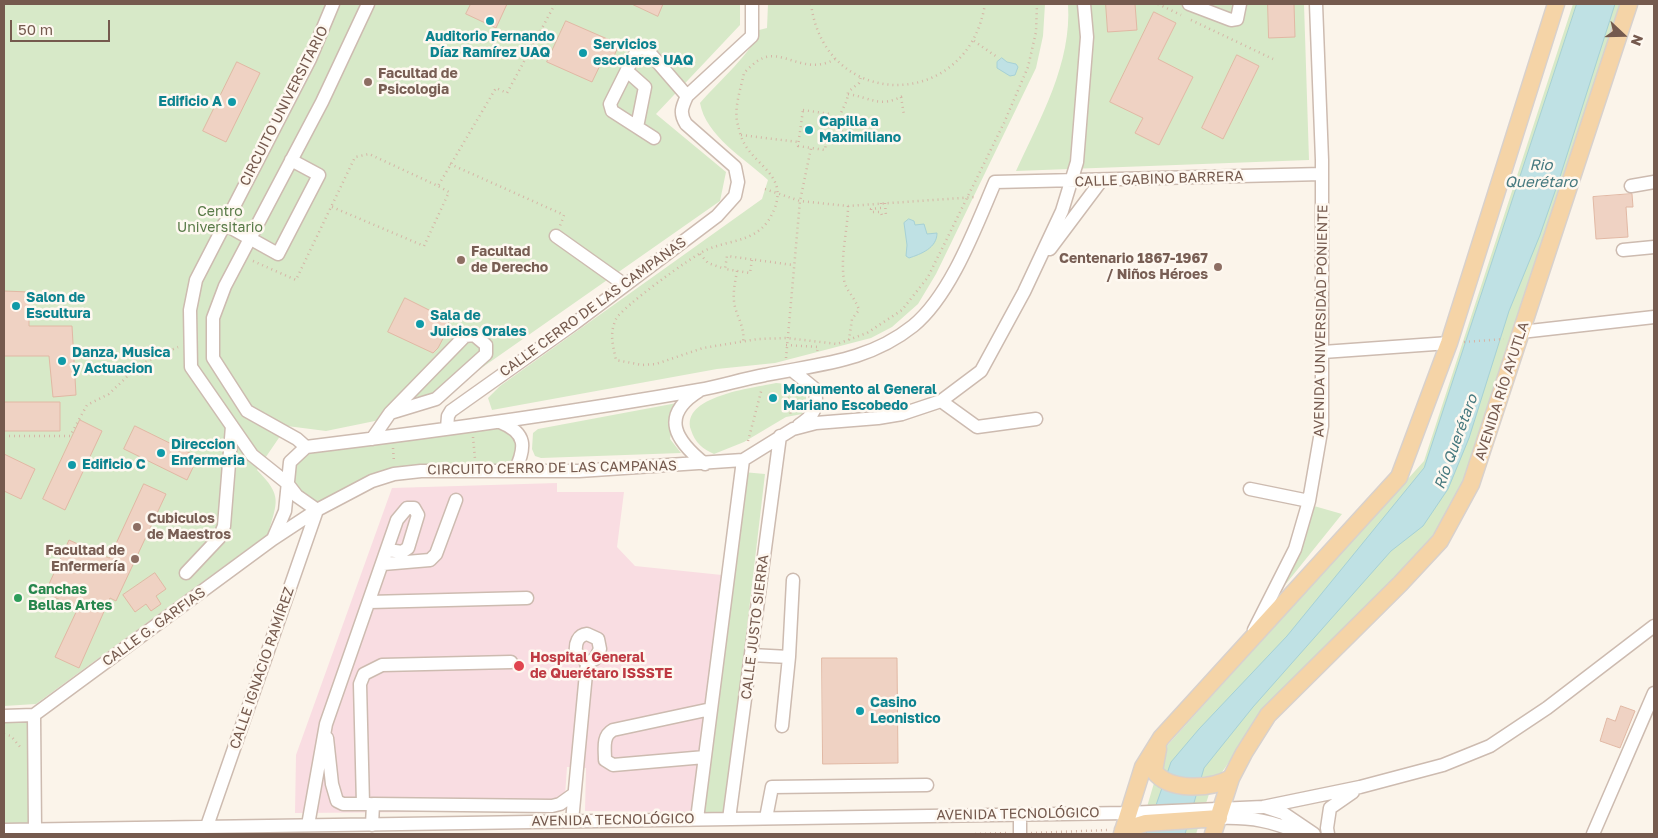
<!DOCTYPE html>
<html>
<head>
<meta charset="utf-8">
<style>
	body { margin:0 }
	#map { position:relative; width:1658px; height:838px; overflow:hidden; background:#fbf4ea; font-family:"Golos Text",sans-serif }
	canvas { display:block }
	.frame { position:absolute; inset:0; border:5px solid #755a4e; pointer-events:none }
	.north { position:absolute; left:1598px; top:10px; width:50px; height:50px; -webkit-text-stroke:4px #fef8f0; paint-order:stroke; rotate:111deg; font-size:14px; font-weight:700; line-height:20px; text-align:center; color:#755a4e }
	.north::after { content:''; display:block; margin:auto; width:18px; height:22px; background:#755a4e; clip-path:polygon(50% 0,100% 100%,50% 72%,0 100%) }
	.scale { position:absolute; left:10px; top:20px; width:100px; height:22px; box-sizing:border-box; border:2px solid #755a4e; border-top:0; padding-left:6px; font-size:15px; line-height:18px; white-space:nowrap; color:#755a4e; -webkit-text-stroke:4px #fef8f0; paint-order:stroke }
</style>
</head>
<body>
<div id="map">
<canvas width="1658" height="838"></canvas>
<div class="frame"></div>
<div class="north">N</div>
<div class="scale">50 m</div>
</div>
<script>
const ctx = document.querySelector('canvas').getContext('2d');
ctx.lineJoin = 'round';
function paint(path, color) { ctx.fillStyle = color; ctx.fill(path, 'evenodd'); }
function stroke(path, color, width, dash) { ctx.strokeStyle = color; ctx.lineWidth = width; ctx.lineCap = dash ? 'butt' : 'round'; ctx.setLineDash(dash || []); ctx.stroke(path); }
function label(font, color, halo, rows, align = 'center') {
  ctx.font = font + ' "Golos Text",sans-serif'; ctx.lineWidth = 5; ctx.setLineDash([]); ctx.textBaseline = 'middle'; ctx.strokeStyle = halo; ctx.fillStyle = color; for (const [text, x, y, turn = 0] of rows) {
    ctx.save(); ctx.translate(x, y); ctx.rotate((+turn || 0) * Math.PI / 180); ctx.textAlign = isNaN(turn) ? turn : align; if (halo) ctx.strokeText(text, 0, 0); ctx.fillText(text, 0, 0); ctx.restore();
  }
}
const medical = new Path2D(`
	M557,483V492H624L617,547L635,566L722,575L694,812L585,811L586,768L567,767L564,811L295,813L296,755L392,488Z`);
const green = new Path2D(`
	M4,4H740V25L656,114L726,172L720,201L430,404L414,413L326,431L287,426L257,470C283,496 277,502 268,534L36,704L4,706Z
	M768,4H1045L1043,36L1036,68L936,274L918,304L892,327L871,338L775,363L717,369L492,410L488,398L500,386L762,199L768,180C744,158 706,136 700,103C715,85 756,49 759,30L767,28Z
	M1068,4H1304L1309,160L1016,171C1040,119 1072,63 1068,4Z
	M1573,4H1622L1474,466L1439,536L1268,706L1211,788L1196,834H1139L1164,749L1424,461Z
	M776,383L800,385L806,392V403L802,414L786,417L744,442L714,454C703,449 695,443 691,430C680,396 753,388 776,383Z
	M677,403L670,439L681,453L541,458L535,456L532,449L533,433L538,429Z
	M500,421L522,438L515,471L394,474L317,510L297,496L290,462L306,447Z
	M743,472L765,474L725,815L703,813Z
	M1314,506L1342,514L1285,585Z
	M27,719L29,823H4V720Z`);
const water = new Path2D(`
	M1577,4H1615L1559,180L1540,235L1509,311L1469,438L1448,489L1423,526L1391,551L1253,707L1204,768L1185,834H1146L1171,762L1199,729L1287,636L1424,468Z
	M1002,58L1007,62L1016,64L1018,67L1015,75L1010,76L997,68V62Z
	M909,219L914,221L915,225L924,224L927,234L937,233C937,248 921,254 909,258L906,256L907,245L904,223Z`);
const building = new Path2D(`
	M471,4H507L496,28L466,14Z
	M632,4H663L658,16Z
	M1106,4H1135L1137,30L1108,32Z
	M1268,4H1294L1295,37L1269,38Z
	M1154,12L1176,23L1158,59L1193,77L1159,145L1135,133L1143,118L1110,102Z
	M566,21L612,41L610,45L617,49L612,61L604,57L592,82L547,62Z
	M1237,55L1259,66L1223,139L1202,128Z
	M237,62L260,73L226,142L203,131Z
	M1632,194L1633,207H1626L1628,237L1596,239L1593,197Z
	M4,291L29,292V326H72L76,395L53,397L49,356H4Z
	M405,298L449,320L448,329L438,348L433,353L388,332Z
	M4,402H60V431H4Z
	M80,420L102,431L65,510L43,499Z
	M135,426L198,457L187,480L124,449Z
	M4,454L35,469L21,499L4,491Z
	M144,484L166,494L116,601L110,598L79,668L55,657L78,608L45,593L69,540L109,558Z
	M155,573L166,589L156,596L161,604L151,611L146,604L135,612L123,595Z
	M822,658H897L898,763L823,764Z
	M1621,706L1635,711L1620,748L1600,741L1607,718L1615,721Z`);
const path = new Path2D(`
	M811,4C825,112 968,112 985,4
	M1158,4L1181,15
	M1191,20L1273,59
	M974,41L997,57
	M835,59C804,77 782,46 759,60C754,63 749,68 744,73C741,88 733,110 738,125C739,130 741,138 744,143C757,167 788,176 774,210C760,243 734,238 706,250C691,257 622,307 616,319C609,334 613,345 616,360L642,365L656,364L703,348L758,339L787,338L837,344L867,333L902,310L928,277L1004,123L1028,67L1036,32L1037,4
	M848,94C872,98 879,108 903,96
	M901,97L904,115
	M803,110L830,114L825,150L798,146Z
	M741,135L798,142
	M827,136L840,138L843,127L840,115L847,100L848,92L859,83L861,77
	M450,164L564,215L560,226
	M765,189L800,201L848,206L975,197
	M881,203V208L871,209V212H881L882,216
	M885,203L886,216
	M848,206C848,229 840,256 844,280C846,291 855,297 859,310L852,319L849,340
	M332,207L424,246L449,192L438,186
	M700,254L708,263L725,269
	M752,260L750,273L725,269L727,256L793,265
	M253,261L296,280L355,157L369,154L438,186L496,88L507,93L555,4
	M737,271C735,283 732,295 735,307C738,319 745,328 743,342
	M1464,342L1504,339
	M786,345L818,347L817,352
	M786,358L800,201L811,148
	M785,383L791,415
	M4,436H70L87,405L109,394L139,365L178,347
	M473,437L475,459
	M748,441L762,388
	M393,448L394,462
	M4,734L11,736L21,748
	M1031,833L1108,830
	M975,834L1008,833`);
const minor = new Path2D(`
	M1189,4L1231,20L1237,19L1240,4
	M627,71L645,87L637,127
	M654,138L612,111L610,104L638,48L642,47L648,51L687,96
	M1631,186L1654,182
	M224,224L278,254L319,175L291,160
	M556,236L625,285
	M1050,249L1101,181
	M1623,250L1654,247
	M1521,332L1654,317
	M1323,352L1449,343
	M793,371L815,389C818,407 815,415 799,425
	M699,391C659,416 676,441 705,464
	M941,401L977,427L1036,419
	M500,422C527,433 526,447 515,471
	M447,428L448,416L451,411L575,323L717,216L735,196L738,182L735,167L686,124C679,113 682,107 687,96L752,36V4
	M372,439L390,413L465,336L474,335L486,345V354L436,399L390,413
	M306,447L297,439L247,411L213,358V318L225,286L322,102L368,4
	M1250,489L1309,501
	M317,510L297,496L287,483L252,455L191,367L190,310L196,280L310,59L333,4
	M273,539L285,511L290,462L306,447C437,431 568,413 699,390C721,386 743,379 765,375C818,364 868,362 913,326C951,295 976,226 995,182L1322,174
	M383,564L430,560L436,554L456,500
	M186,573L219,538L224,526L232,426
	M369,602L527,598
	M1254,630L1295,549L1309,501L1322,426V160L1316,4
	M751,655L789,657L793,580
	M34,715L35,829
	M4,716L34,715L273,539L317,510L372,481L394,474L421,471H579L743,460L793,429L816,423L878,418L902,414L941,401L981,371L1024,292L1062,211L1077,162L1087,37L1084,4
	M782,726L789,657
	M327,738L332,784L337,801L343,804H370
	M705,757L613,765L605,760C605,749 602,736 613,730L711,709
	M363,804L360,684L364,674L382,665L511,662
	M1265,807L1283,813L1314,834
	M766,818L772,787L927,785
	M1219,818C1253,817 1271,821 1303,834
	M697,819L743,460
	M729,819L780,436
	M572,821L587,663L576,652C575,643 578,635 587,634L598,639L600,649L595,659L587,663
	M308,825L326,724L397,520L407,508H414L418,515L408,548L402,552L388,550
	M372,825L373,804L552,806L560,804L574,794
	M4,830L1127,813L1263,807L1360,787L1443,765L1490,746L1547,708L1654,626
	M206,834L207,826L317,510
	M1020,834V814
	M1328,834L1327,828L1330,808L1353,792
	M1593,834L1654,693`);
const major = new Path2D(`
	M1158,749L1154,771C1169,792 1211,789 1231,778
	M1123,830L1146,823L1219,818
	M1122,834L1143,767L1161,738L1399,477L1449,343L1556,4
	M1213,834L1231,778L1244,753L1268,715L1400,584L1440,541L1471,484L1629,4`);
const markers = [
	[490,21,5,"#0f9aa8"],
	[583,53,5,"#0f9aa8"],
	[368,82,5,"#8d6e63"],
	[232,102,5,"#0f9aa8"],
	[809,130,5,"#0f9aa8"],
	[461,260,5,"#8d6e63"],
	[1218,267,5,"#8d6e63"],
	[16,306,5,"#0f9aa8"],
	[420,324,5,"#0f9aa8"],
	[62,361,5,"#0f9aa8"],
	[773,398,5,"#0f9aa8"],
	[161,453,5,"#0f9aa8"],
	[72,465,5,"#0f9aa8"],
	[137,527,5,"#8d6e63"],
	[135,559,5,"#8d6e63"],
	[18,598,5,"#2e9e5b"],
	[519,666,6,"#e0444e"],
	[860,711,5,"#0f9aa8"]
];
const cultureNames = [
	["Auditorio Fernando",490,37,"center"],
	["Díaz Ramírez UAQ",490,53,"center"],
	["Servicios",593,45],
	["escolares UAQ",593,61],
	["Edificio A",222,102,"right"],
	["Capilla a",819,122],
	["Maximiliano",819,138],
	["Salon de",26,298],
	["Escultura",26,314],
	["Sala de",430,316],
	["Juicios Orales",430,332],
	["Danza, Musica",72,353],
	["y Actuacion",72,369],
	["Monumento al General",783,390],
	["Mariano Escobedo",783,406],
	["Direccion",171,445],
	["Enfermeria",171,461],
	["Edificio C",82,465],
	["Casino",870,703],
	["Leonistico",870,719]
];
const educationNames = [
	["Facultad de",378,74],
	["Psicologia",378,90],
	["Facultad",471,252],
	["de Derecho",471,268],
	["Centenario 1867-1967",1208,259,"right"],
	["/ Niños Héroes",1208,275,"right"],
	["Cubiculos",147,519],
	["de Maestros",147,535],
	["Facultad de",125,551,"right"],
	["Enfermería",125,567,"right"]
];
const streetNames = [
	["CIRCUITO UNIVERSITARIO",284,106,-63],
	["CALLE GABINO BARRERA",1159,179,-2],
	["CALLE CERRO DE LAS CAMPANAS",593,307,-36],
	["AVENIDA UNIVERSIDAD PONIENTE",1321,321,-89],
	["AVENIDA RÍO AYUTLA",1502,391,-72],
	["CIRCUITO CERRO DE LAS CAMPANAS",552,468,-1],
	["CALLE G. GARFIAS",154,627,-36],
	["CALLE JUSTO SIERRA",755,627,-83],
	["CALLE IGNACIO RAMÍREZ",262,668,-71],
	["AVENIDA TECNOLÓGICO",1018,814,-1],
	["AVENIDA TECNOLÓGICO",613,820,-1]
];
const parkNames = [
	["Centro",220,212],
	["Universitario",220,228]
];
const leisureNames = [
	["Canchas",28,590],
	["Bellas Artes",28,606]
];
const healthNames = [
	["Hospital General",530,658],
	["de Querétaro ISSSTE",530,674]
];
const waterNames = [
	["Rio",1541,165],
	["Querétaro",1541,182],
	["Río Querétaro",1456,442,-70]
];
paint(medical, '#f9dde2');
paint(green, '#d7e9c8');
paint(water, '#bfe1e4');
stroke(water, '#a6d1d6', 1);
paint(building, '#efd2c3');
stroke(building, '#e1b8a4', 1);
stroke(minor, '#cdbbb0', 15);
stroke(major, '#d8d1cd', 19);
stroke(path, '#d5b5a6', 2.5, [1, 4]);
stroke(minor, '#fff', 12);
stroke(major, '#f5d4a7', 16);
for (const [x, y, r, color] of markers) { const dot = new Path2D(); dot.arc(x, y, r, 0, 2 * Math.PI); ctx.fillStyle = color; ctx.fill(dot); stroke(dot, '#fef8f0', 2); }
label('bold 14px', '#0d838f', '#fef8f0', cultureNames, 'left');
label('bold 14px', '#785e54', '#fef8f0', educationNames, 'left');
label('14px', '#755a4e', '#fef8f0', streetNames);
label('14px', '#587a47', '#fef8f0', parkNames);
label('bold 14px', '#27864d', '#fef8f0', leisureNames, 'left');
label('bold 14px', '#be3a42', '#fef8f0', healthNames, 'left');
label('italic 15px', '#46797f', '#fef8f0', waterNames);
</script>
</body>
</html>
